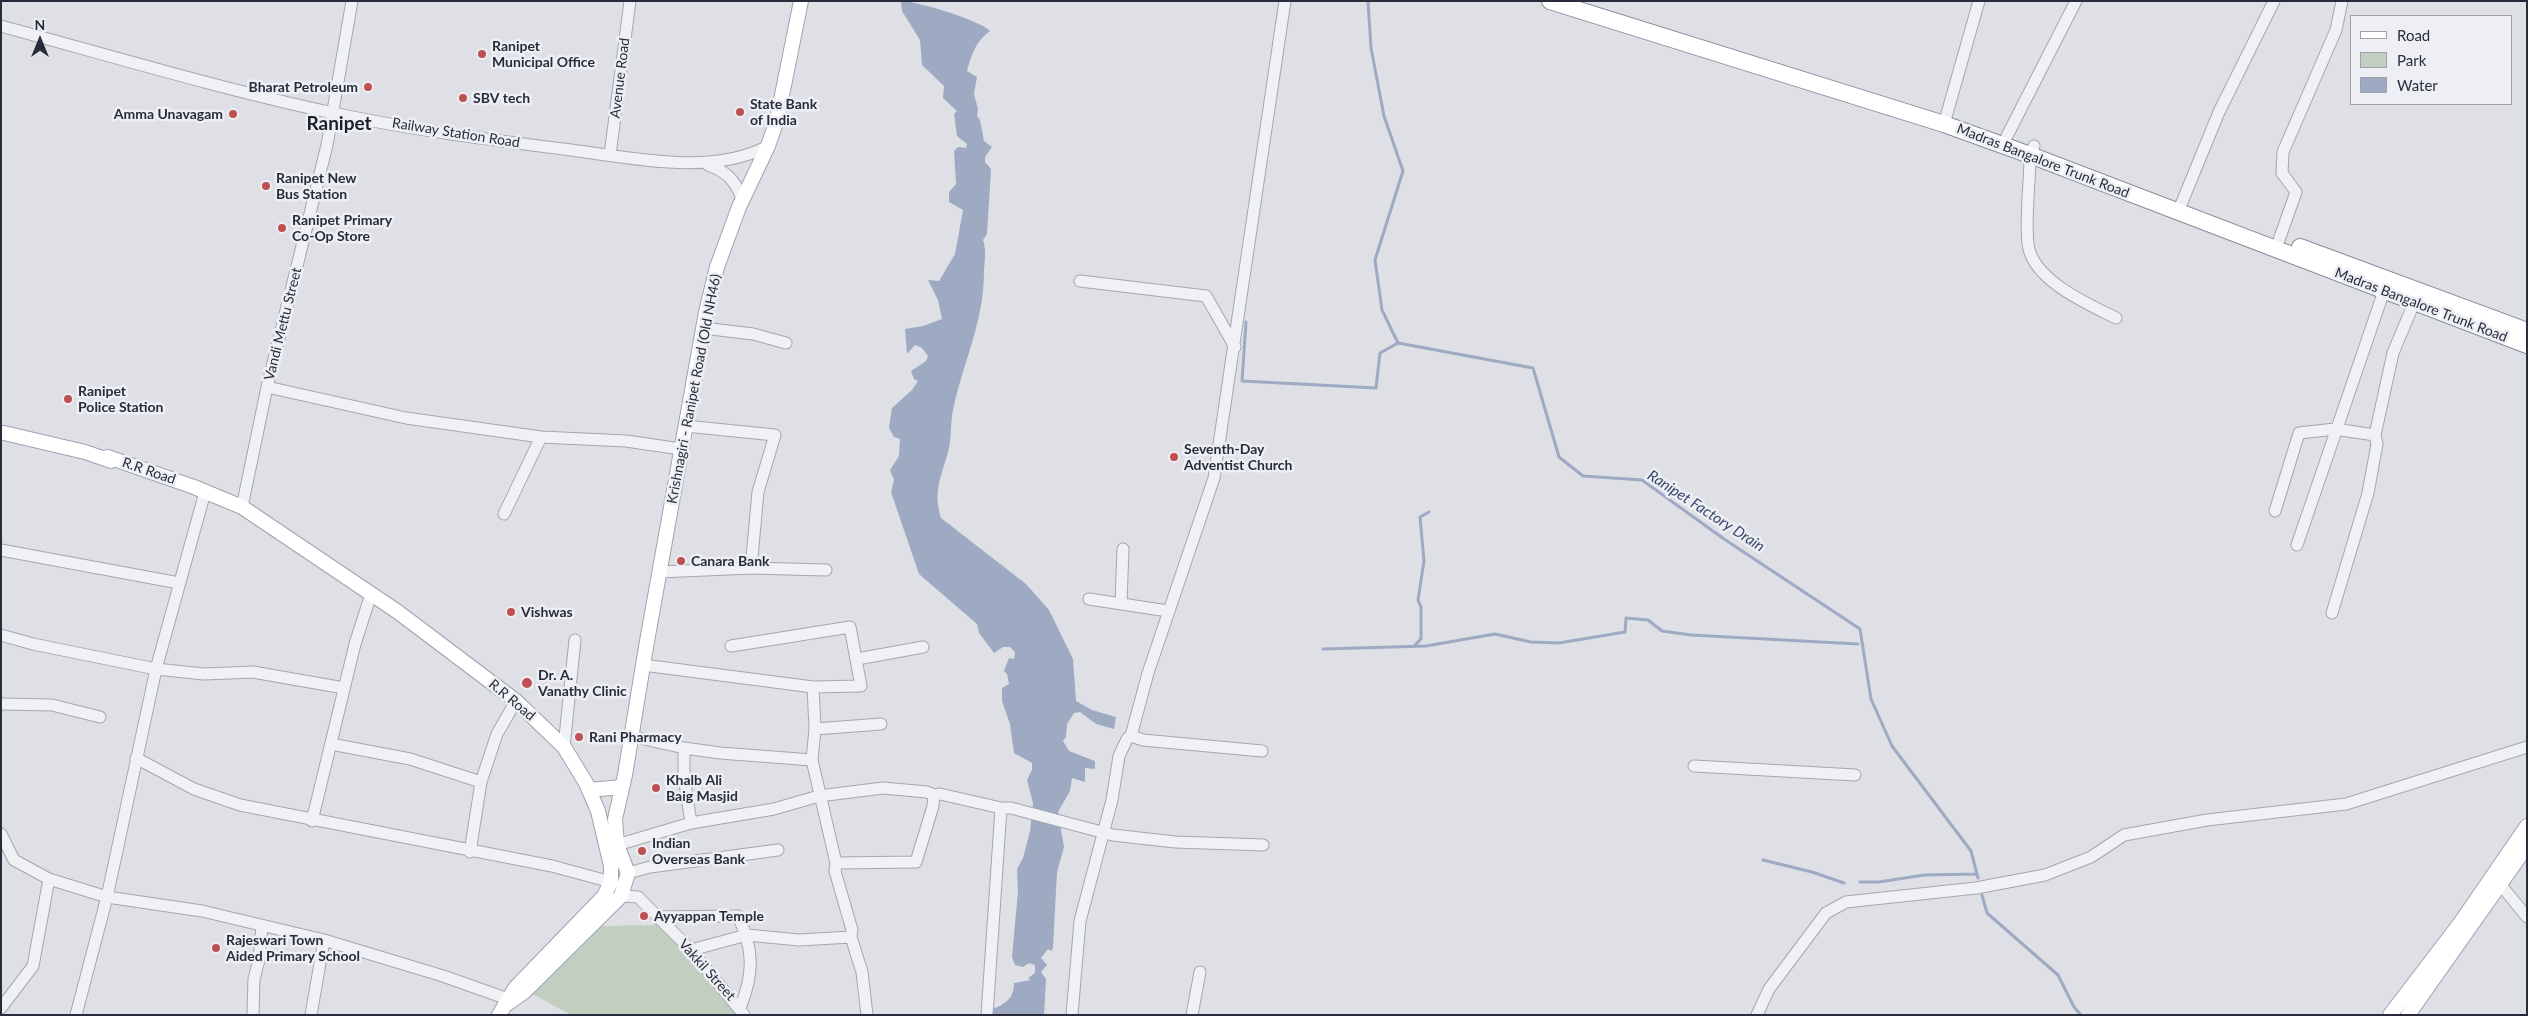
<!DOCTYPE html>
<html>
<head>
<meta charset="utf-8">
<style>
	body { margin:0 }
	#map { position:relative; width:2528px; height:1016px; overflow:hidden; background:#dee0e6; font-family:Lato,sans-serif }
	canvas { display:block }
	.frame { position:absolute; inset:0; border:2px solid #292d3b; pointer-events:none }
	.legend { position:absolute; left:2350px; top:15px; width:162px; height:90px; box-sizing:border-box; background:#edeff4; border:1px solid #9fa1aa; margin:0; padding:6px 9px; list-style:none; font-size:15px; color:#292d3b }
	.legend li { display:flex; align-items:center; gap:10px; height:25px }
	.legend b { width:25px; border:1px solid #9fa1aa }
	.north { position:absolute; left:15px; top:15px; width:50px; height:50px; -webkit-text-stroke:4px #edeff4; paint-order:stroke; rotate:0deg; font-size:14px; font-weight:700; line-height:20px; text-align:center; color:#292d3b }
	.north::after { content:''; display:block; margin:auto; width:18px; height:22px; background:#292d3b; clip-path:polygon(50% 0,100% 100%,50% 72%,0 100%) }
</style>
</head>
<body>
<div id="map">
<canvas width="2528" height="1016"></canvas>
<div class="frame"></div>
<ul class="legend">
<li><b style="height:6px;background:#fff"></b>Road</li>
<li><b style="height:14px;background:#c2cfc0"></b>Park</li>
<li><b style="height:14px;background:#9daac2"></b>Water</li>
</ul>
<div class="north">N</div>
</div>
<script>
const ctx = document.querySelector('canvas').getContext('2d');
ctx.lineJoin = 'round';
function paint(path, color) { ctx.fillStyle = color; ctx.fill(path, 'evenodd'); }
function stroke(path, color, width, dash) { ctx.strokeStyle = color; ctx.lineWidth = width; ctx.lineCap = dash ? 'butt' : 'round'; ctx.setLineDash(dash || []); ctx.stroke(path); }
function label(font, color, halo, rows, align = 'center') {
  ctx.font = font + ' Lato,sans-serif'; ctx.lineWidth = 5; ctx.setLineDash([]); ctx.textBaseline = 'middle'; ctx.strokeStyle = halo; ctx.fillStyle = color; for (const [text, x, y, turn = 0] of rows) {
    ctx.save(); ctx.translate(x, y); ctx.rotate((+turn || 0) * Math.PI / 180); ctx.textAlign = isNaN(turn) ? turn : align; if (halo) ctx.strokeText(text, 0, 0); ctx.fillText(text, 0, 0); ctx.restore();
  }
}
const green = new Path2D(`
	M659,919L740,1015H571L531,993L600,926L653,925Z`);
const water = new Path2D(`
	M901,1C916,1 980,20 990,31C976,41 971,55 967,71L977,77L974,94L978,109L977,116L980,120L984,141L992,147L985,157V162L991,169L987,234L983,240C987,251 984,262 984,274C983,325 963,362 953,410C950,424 952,438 948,452C941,478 933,490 941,518L1026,584L1049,610L1073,659L1076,701L1092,710L1116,717L1114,729L1096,724L1080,712L1074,713L1067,724L1066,737L1063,741L1069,751L1095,761V769L1085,768V782L1072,778L1070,791L1058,812L1064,847L1057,872L1053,947L1052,951L1048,949L1041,958L1047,965L1041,972L1046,979L1044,1015H992L991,1010C1004,1004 1014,1000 1014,983L1031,980L1028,978L1035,973V965L1029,963L1023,967L1015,965L1012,957L1018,891L1017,869L1023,858L1030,831L1033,803L1027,780L1032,770V763L1014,753L1010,724L1002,701V688L1009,684L1007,674L1004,671L1009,658L1014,659L1015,652L1010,647H1003L994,653L979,633L977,624L919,574L891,492L894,480L890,470L899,456L900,439L894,437L889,428L892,408L912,390L918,381L914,379L911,371L926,361L928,356L922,348L915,345L907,354L905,329L923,326L942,319L938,300L928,280L939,281L955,254L963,210L949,202V192L956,184L954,151L958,147L966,148L967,144L957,136L954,114L957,111L943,98L944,86L922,65L920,40L902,11Z`);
const stream = new Path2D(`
	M1368,1L1371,48L1384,116L1403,171L1375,260L1382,310L1398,343L1533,368L1559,457L1583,476L1642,480L1724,539L1860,629L1871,699L1892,746L1971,851L1978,878
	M1246,322L1242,381L1376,388L1380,353L1398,343
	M1415,645L1421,639V607L1418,600L1424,561L1420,517L1429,512
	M1323,649L1426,646L1495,634L1531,642L1559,643L1625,632L1626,618L1648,620L1662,631L1691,635L1858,644
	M1763,860L1812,872L1844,883
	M1860,882H1879L1924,875L1977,874
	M1982,895L1987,913L2058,975L2074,1007L2081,1015`);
const minor = new Path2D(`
	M1,26C111,56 221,89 333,113C412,130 491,140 571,150C632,158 713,176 768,146
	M1944,124L1979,1
	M2007,136L2076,1
	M2034,146L2030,155C2030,184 2025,215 2028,244C2032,280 2088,304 2116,318
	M610,155L630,1
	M708,165C727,172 734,179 742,198
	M2178,212L2219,112L2274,1
	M2279,240L2296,192L2282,173L2283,152L2336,30L2342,1
	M1080,281L1206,296L1235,347
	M703,328L753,334L786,343
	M267,387L406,418L541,437L626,441L681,449
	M685,426L775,435L758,492L751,568
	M242,507L267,387L327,145L352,1
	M2275,511L2299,433L2335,429L2375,435
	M504,514L541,437
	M2297,545L2386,285
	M1,550L179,583
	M659,572L751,568L826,570
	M1089,599L1168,611
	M1121,603L1123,549
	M2332,613L2368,493L2377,444L2375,435L2393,353L2414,303
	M1,635L33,644L156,669L204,674L253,672L344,688
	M857,659L923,647
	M643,665L813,687L861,686L850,627L731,646
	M813,687L815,729L812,760L836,863L835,871L852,930L851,937L862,972L867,1015
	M1,704L52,705L100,717
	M815,729L881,724
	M631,736L684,748L720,753L812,760
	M1131,736L1143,740L1262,751
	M331,744L410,759L481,782
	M564,747L575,640
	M684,748V777L691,823
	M136,758L194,789L240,805L552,866L611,882
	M1694,766L1855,775
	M312,821L355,644L371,594
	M1,834L14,860L49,879L107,897L202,911L324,940L443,976L508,999
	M617,845L691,823L774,809L819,796L883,788L927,792L934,795
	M470,852L481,782L497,734L516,701
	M836,863L916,862L933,806L934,795L940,794L1001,808H1011L1113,835L1175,842L1263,845
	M628,873L650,867L778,850
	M2500,884L2527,917
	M621,896L638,897L691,950L744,1015
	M658,917L738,916C754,949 754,974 740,1008
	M691,950L747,935L799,940L851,937
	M1,1008L33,966L49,879
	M76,1015L107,897L156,669L205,492
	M253,1015L254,979L259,960L262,927
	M311,1015L324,940
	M987,1015L1001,808
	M1072,1015L1080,921L1112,800L1119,756L1127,739L1131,736L1148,673L1214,478L1285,1
	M1192,1015L1200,972
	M1757,1015L1769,989L1826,913L1846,902L1976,888L2045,875L2091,857L2124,835L2207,820L2346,804L2527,747`);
const major = new Path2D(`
	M4,433L85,452L111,461
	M105,458L108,457L194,487L242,507L398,612L516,701L564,747L586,783L598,811L611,866V882L604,896L515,988L499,1015
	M589,790L622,787
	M504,1006L524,992L621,896L628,873L617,845L615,819L625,775L646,647L706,312L717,267L739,207L768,146L777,120L801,1
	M2390,1015L2461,922L2527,826
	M2408,1015L2527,846`);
const highway = new Path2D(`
	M1550,1L1944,124L2030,155L2527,345
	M2300,247L2527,331`);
const markers = [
	[482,54,5,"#be5052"],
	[368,87,5,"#be5052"],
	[463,98,5,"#be5052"],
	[740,112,5,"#be5052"],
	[233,114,5,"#be5052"],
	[266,186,5,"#be5052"],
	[282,228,5,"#be5052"],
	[68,399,5,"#be5052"],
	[1174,457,5,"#be5052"],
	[681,561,5,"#be5052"],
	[511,612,5,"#be5052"],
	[527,683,6,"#be5052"],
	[579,737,5,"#be5052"],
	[656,788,5,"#be5052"],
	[642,851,5,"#be5052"],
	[644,916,5,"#be5052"],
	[216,948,5,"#be5052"]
];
const poiNames = [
	["Ranipet",492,46],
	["Municipal Office",492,62],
	["Bharat Petroleum",358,87,"right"],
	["SBV tech",473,98],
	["State Bank",750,104],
	["of India",750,120],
	["Amma Unavagam",223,114,"right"],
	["Ranipet New",276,178],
	["Bus Station",276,194],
	["Ranipet Primary",292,220],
	["Co-Op Store",292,236],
	["Ranipet",78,391],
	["Police Station",78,407],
	["Seventh-Day",1184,449],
	["Adventist Church",1184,465],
	["Canara Bank",691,561],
	["Vishwas",521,612],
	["Dr. A.",538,675],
	["Vanathy Clinic",538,691],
	["Rani Pharmacy",589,737],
	["Khalb Ali",666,780],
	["Baig Masjid",666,796],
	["Indian",652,843],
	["Overseas Bank",652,859],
	["Ayyappan Temple",654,916],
	["Rajeswari Town",226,940],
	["Aided Primary School",226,956]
];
const streetNames = [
	["Avenue Road",620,78,-83],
	["Railway Station Road",456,133,9],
	["Madras Bangalore Trunk Road",2043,161,21],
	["Madras Bangalore Trunk Road",2421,305,21],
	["Vandi Mettu Street",283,324,-76],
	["Krishnagiri - Ranipet Road (Old NH46)",694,389,-79],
	["R.R Road",149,471,19],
	["R.R Road",512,700,40],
	["Vakkil Street",707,970,48]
];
const waterNames = [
	["Ranipet Factory Drain",1706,511,33]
];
const districtNames = [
	["Ranipet",339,124]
];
paint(green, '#c2cfc0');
paint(water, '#9daac2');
stroke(stream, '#9daac2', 3);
stroke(minor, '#a4a7af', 13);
stroke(major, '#9fa3b0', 16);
stroke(highway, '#878c9b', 18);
stroke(minor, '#f0f1f5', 11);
stroke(major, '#fff', 14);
stroke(highway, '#fff', 16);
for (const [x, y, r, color] of markers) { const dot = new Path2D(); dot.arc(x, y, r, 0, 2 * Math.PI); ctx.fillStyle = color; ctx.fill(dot); stroke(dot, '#edeff4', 2); }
label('bold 14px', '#292d3b', '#edeff4', poiNames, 'left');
label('14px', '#292d3b', '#edeff4', streetNames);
label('italic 15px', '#38486a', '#edeff4', waterNames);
label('bold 19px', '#1b1f2c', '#edeff4', districtNames);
</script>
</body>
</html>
